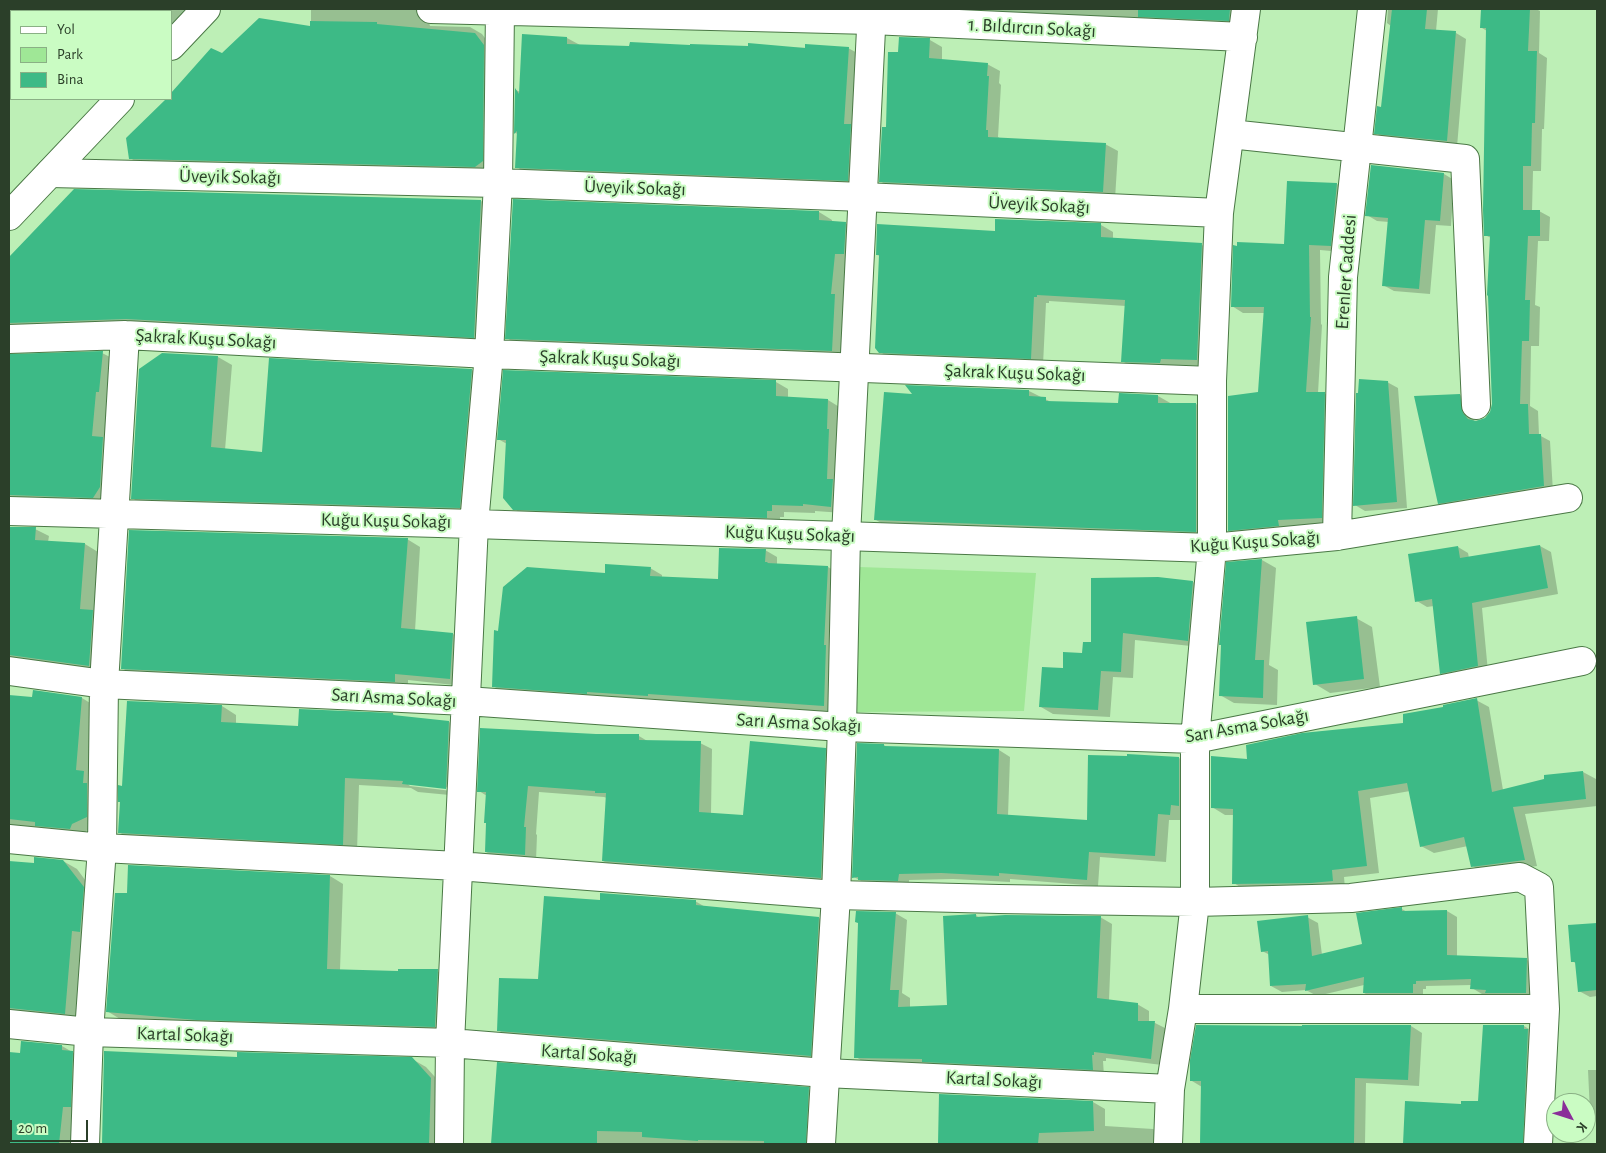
<!DOCTYPE html>
<html>
<head>
<meta charset="utf-8">
<style>
	body { margin:0 }
	#map { position:relative; width:1606px; height:1153px; overflow:hidden; background:#bdefb6; font-family:"Alegreya Sans",sans-serif }
	canvas { display:block }
	.frame { position:absolute; inset:0; border:10px solid #2b3f29; pointer-events:none }
	.legend { position:absolute; left:10px; top:10px; width:162px; height:90px; box-sizing:border-box; background:#cafcc3; border:1px solid #8ab085; margin:0; padding:6px 9px; list-style:none; font-size:15px; color:#2b3f29 }
	.legend li { display:flex; align-items:center; gap:10px; height:25px }
	.legend b { width:25px; border:1px solid #8ab085 }
	.north { position:absolute; left:1546px; top:1093px; width:50px; height:50px; box-sizing:border-box; background:#cafcc3; border:1px solid #8ab085; border-radius:50%; rotate:130deg; font-size:14px; font-weight:700; line-height:20px; text-align:center; color:#2b3f29 }
	.north::after { content:''; display:block; margin:auto; width:18px; height:22px; background:#8a2e99; clip-path:polygon(50% 0,100% 100%,50% 72%,0 100%) }
	.scale { position:absolute; left:10px; top:1120px; width:78px; height:22px; box-sizing:border-box; border:2px solid #2b3f29; border-top:0; padding-left:6px; font-size:15px; line-height:18px; white-space:nowrap; color:#2b3f29; -webkit-text-stroke:4px #cafcc3; paint-order:stroke }
</style>
</head>
<body>
<div id="map">
<canvas width="1606" height="1153"></canvas>
<div class="frame"></div>
<ul class="legend">
<li><b style="height:6px;background:#fff"></b>Yol</li>
<li><b style="height:14px;background:#9fe796"></b>Park</li>
<li><b style="height:14px;background:#3dba86"></b>Bina</li>
</ul>
<div class="north">K</div>
<div class="scale">20 m</div>
</div>
<script>
const ctx = document.querySelector('canvas').getContext('2d');
ctx.lineJoin = 'round';
function paint(path, color) { ctx.fillStyle = color; ctx.fill(path, 'evenodd'); }
function stroke(path, color, width, dash) { ctx.strokeStyle = color; ctx.lineWidth = width; ctx.lineCap = dash ? 'butt' : 'round'; ctx.setLineDash(dash || []); ctx.stroke(path); }
function label(font, color, halo, rows, align = 'center') {
  ctx.font = font + ' "Alegreya Sans",sans-serif'; ctx.lineWidth = 4; ctx.setLineDash([]); ctx.textBaseline = 'middle'; ctx.strokeStyle = halo; ctx.fillStyle = color; for (const [text, x, y, turn = 0] of rows) {
    ctx.save(); ctx.translate(x, y); ctx.rotate((+turn || 0) * Math.PI / 180); ctx.textAlign = isNaN(turn) ? turn : align; if (halo) ctx.strokeText(text, 0, 0); ctx.fillText(text, 0, 0); ctx.restore();
  }
}
const green = new Path2D(`
	M859,567L1036,573L1024,711L857,712Z`);
const shadow = new Path2D(`
	M35,9H203L171,42V11H33Z
	M311,9H429L427,16L430,26L470,27L482,34L496,53L488,173L142,165L130,158L127,139L167,99H171L222,54L311,27Z
	M896,9H1246L1242,28Z
	M1388,9H1438L1436,31L1456,33L1466,39L1457,147L1386,139L1376,133L1382,108L1391,26L1387,23Z
	M1482,9H1536L1540,11L1539,53L1547,58L1544,129H1542L1541,171H1533L1532,211H1539L1550,217L1549,241H1538L1535,305L1540,307L1539,346H1531L1530,406L1538,411L1539,435L1550,441L1553,492L1449,509L1439,503L1460,395L1470,401L1474,421L1486,419L1491,412L1493,404L1491,238L1485,235L1487,31L1482,28Z
	M9,30H11V80L9,82Z
	M567,38L580,45L630,47L848,48L861,55L860,187L529,175L517,167L518,134L515,133L516,90L520,92Z
	M930,40L942,47V60L987,64L1000,71L999,83L1001,85L998,137L1001,139L1105,144L1118,151L1115,199L893,189L880,181L899,54Z
	M1372,166L1444,174L1454,180L1451,226L1436,225L1430,294L1394,291L1383,285L1389,222L1377,221L1367,215Z
	M1289,182L1337,184L1348,191L1342,252L1320,250L1321,324L1322,325L1318,393H1324L1336,400L1333,524L1289,526L1290,532L1240,537L1229,530L1260,393L1265,313H1243L1232,306L1285,245Z
	M74,190L481,201L494,208L487,344L9,339V260Z
	M819,212L832,220V222L845,223L858,230L848,260L843,300L848,303L844,358L519,346L507,338Z
	M1101,225L1113,232V239L1202,245L1214,252L1209,366L1173,365L1172,370L1135,368L1122,361L1126,306L1049,301V303H1046L1043,365L893,359L880,352V256L877,255L996,232Z
	M102,353L116,360L107,505L9,511V356Z
	M162,354L218,357L232,365L225,450L263,453L472,370L485,378L473,515L146,506L132,498Z
	M776,382L788,389V398L828,400L841,408L843,513L815,511V513L784,512V517H780V524L527,516L514,509L507,444L498,439Z
	M1387,382L1398,388L1407,508L1365,511L1355,505L1359,394Z
	M908,387L1029,391L1053,403L1120,404L1158,396L1172,404H1196L1211,413V539L890,528L876,520L915,395Z
	M9,527L35,529L49,536L48,542L85,544L98,552L94,612L106,619L102,673L9,661Z
	M407,539L420,547L415,631L453,634L466,642L463,686L408,680V689L135,676L122,668Z
	M1540,546L1551,552L1558,594L1482,608L1488,672L1451,679L1441,673L1434,606L1427,607L1417,601L1458,547L1468,553L1469,558Z
	M765,550L777,557V565L828,567L840,574L835,712L660,700V702L505,693L493,686L499,632L606,575L650,568L662,575V577L719,581Z
	M1262,560L1276,568L1269,665L1278,670L1277,705L1234,703L1220,695Z
	M1158,578L1193,582L1205,589L1200,647L1135,640L1133,678L1113,677L1110,717L1053,714L1041,707L1064,670L1083,654Z
	M1356,618L1372,627L1380,687L1330,693L1315,684Z
	M9,696L33,698H82L95,706L89,776L97,780L100,825L86,831L83,836L9,825Z
	M1476,700L1489,707L1503,790L1583,772L1596,779L1597,806L1525,814L1537,866L1485,874L1473,866L1468,846L1434,853L1421,846L1410,791L1370,798L1379,873L1344,877L1345,888L1246,891L1234,883V815H1225L1212,807L1248,760L1404,724L1445,708Z
	M128,702L222,706L236,715V724L299,728L393,714L397,717L449,722L463,730L460,796L418,792L411,788L359,785L357,852L133,841L119,832L124,787ZM407,783L452,788V791L410,786Z
	M596,735L639,736L649,742L700,743L712,749L711,814L744,816L825,749L837,756L832,884L615,867L603,861L607,798L604,797L539,792L536,834L537,835L536,861L498,858L486,852L487,796L479,791Z
	M884,745L888,748L999,750L1010,757L1008,816L1088,821L1179,758L1190,765L1181,820H1169L1166,862L1100,857L1098,886L1010,879V882L953,879L909,880V887L865,883L854,877Z
	M63,861L77,869L97,896L78,1021L9,1014V862L35,865Z
	M130,866L330,876L343,884L340,970L399,972L437,971L450,978L448,1034L210,1026L120,1019L107,1011L128,895Z
	M695,901L707,908L819,918L833,926L825,1064L513,1039L498,1030L601,902Z
	M1402,909L1407,912L1447,911L1457,917V957L1527,960L1537,966L1536,999H1497L1490,995L1482,994L1472,988V985L1426,986V989H1423V999H1375L1364,993V985L1317,996L1306,990L1282,992L1271,986L1270,955L1262,951L1307,917L1318,923L1322,955L1363,945Z
	M895,913L907,920L902,993L910,998V1008L948,1006L976,915L979,918L1100,917L1112,924L1109,1000L1137,1004L1149,1011V1022L1155,1023L1167,1029L1162,1065L1106,1058V1061H1103L1104,1076L867,1064L856,1057Z
	M1597,924V996L1590,997L1579,991L1577,964L1572,961L1570,927Z
	M1411,1026L1422,1033L1419,1086L1366,1083L1365,1144H1201L1202,1087L1192,1081L1303,1027Z
	M1524,1026L1534,1032L1533,1144H1404L1407,1102L1463,1105L1479,1102Z
	M62,1046L84,1059L72,1144H9V1053L22,1054Z
	M105,1052L238,1059H412L426,1067L444,1087L442,1144H103Z
	M498,1064L808,1089L821,1096L818,1144H488H493Z
	M1588,1070H1597V1117L1590,1113Z
	M941,1095L1093,1102L1105,1109V1126L1153,1129L1164,1136V1144H939Z`);
const building = new Path2D(`
	M1138,9H1230L1229,21L1138,17Z
	M1392,9H1427L1425,29L1456,31L1447,141L1374,134L1377,106L1381,107Z
	M1481,9H1530L1528,51H1537L1535,123H1532L1531,166H1523V210H1540V236H1528L1525,300H1530L1529,341H1522L1520,404H1528L1529,434H1541L1544,486L1438,504L1414,396L1460,394L1463,413L1468,419L1476,421L1485,418L1490,412L1492,404L1488,296L1487,295L1490,236H1484L1483,210L1486,28H1480Z
	M259,18L310,26V21L377,22V24L475,33L484,45L483,161L475,167L129,159L126,138L166,99H171V93L211,48L222,53Z
	M522,34L567,37V44L629,46L630,42L690,45V44L748,46V43L805,48V44L849,47L844,124H851L848,181L515,168L517,131L514,134L515,88L519,94Z
	M899,37L930,38L929,58L988,63L987,76H989L986,130H988V137L1106,143L1103,192L879,182L882,127H886L888,52H898Z
	M1371,165L1444,173L1440,221L1425,220L1419,289L1382,286L1388,218L1365,216Z
	M1287,181L1337,183L1331,246L1309,245L1310,317H1311L1306,392H1325L1322,518L1278,520L1279,526L1228,531V396L1258,392L1264,307H1231L1233,245L1237,246V242L1284,244Z
	M74,189L481,200L474,338L126,319L9,323V257Z
	M513,199L819,211V220L846,222L844,254H835L831,294H835L832,351L505,339Z
	M995,219L1101,223V237L1202,243L1197,360L1161,359L1160,363L1121,362L1125,300L1037,295V297H1034L1031,359L879,353L875,348L879,255H876L877,224L995,231Z
	M103,351L99,392H96L92,436L103,437L100,487L93,498L9,495V354Z
	M162,353L218,356L211,447L262,452L269,358L472,369L460,508L131,499L139,369Z
	M503,370L776,380V396L828,399L827,429H829L827,479H833L831,507L803,504V506L772,505V511H767V518L513,510L503,498L506,440H497Z
	M1359,379L1388,381L1397,502L1353,506L1356,393H1358Z
	M905,385L1029,390V396L1046,397V401L1118,403L1119,393L1158,395V403H1196V532L874,520L884,392L912,394Z
	M9,527H36L35,540L85,543L80,609L93,610L89,666L9,655Z
	M129,530L408,538L401,628L453,633L450,679L395,674V682L121,669Z
	M1540,545L1548,588L1472,603L1478,666L1440,674L1432,599L1415,602L1408,554L1458,546L1460,558Z
	M719,548L766,549L765,562H768L767,563L828,566L824,645H826L824,706L648,694V696L587,692V694L492,687L494,630L498,631L503,587L527,567L605,573V564L651,567L650,576L718,579Z
	M1262,559L1255,660H1264L1263,698L1219,696L1221,645H1219L1226,562Z
	M1158,577L1193,581L1188,641L1123,633L1121,672L1101,671L1098,710L1039,707L1042,667L1063,668V652L1082,653L1083,642H1091V578Z
	M1357,616L1364,679L1313,685L1306,622Z
	M33,690L82,697L76,770L84,771L83,783H87V817L72,824L70,829L35,826V822L9,819V695L32,697Z
	M1477,698L1492,792L1544,779V775L1583,771L1586,799L1513,807L1525,860L1471,867L1464,837L1420,847L1407,783L1358,791L1367,866L1332,870L1333,881L1311,883L1232,884L1233,809L1211,808V756L1247,759L1246,745L1302,733L1403,723V714L1443,707V705Z
	M127,701L222,705L221,722L298,726L299,709L393,713V715L449,721L446,789L402,784L403,781L345,778L343,845L118,833L120,802H118V785L122,786Z
	M480,728L596,734H639V740L701,741L699,812L743,815L750,741L826,748L821,878L602,861L606,793H595V791L528,786L524,827H526L525,855L485,852L486,823H484L486,792H477Z
	M857,743L884,744V746L999,749L997,814L1087,820L1088,755L1127,756V754L1179,757V806L1171,805L1170,815L1158,814L1155,856L1089,852L1087,880L999,873V876L941,873L899,874L898,881L858,880V877L852,878Z
	M34,857L63,860L84,887L80,932L72,931L65,1014L9,1008V861L34,863Z
	M128,865L330,875L327,969L398,971V969H438L435,1027L196,1020L106,1012L115,893H127Z
	M600,893L696,900V905L819,917L811,1056L497,1031L499,978L538,979L544,896L600,900Z
	M1402,907V911L1447,910V955L1527,958L1526,993H1485L1486,990L1470,989L1471,979L1416,981V984H1413V993H1363L1364,977L1305,991L1306,984L1270,986L1268,951L1261,952L1257,921L1308,915L1312,956L1362,944L1356,913Z
	M856,911L896,912L890,990H899L898,1007L947,1005L943,916L976,914V917L1005,915L1101,916L1097,998L1138,1003V1021H1155L1151,1059L1094,1052V1055H1092L1093,1070L922,1062V1059L854,1058L858,923L855,922Z
	M1597,923V990L1578,992L1575,962H1571L1568,925Z
	M1196,1025L1302,1026V1025H1411L1408,1080L1355,1078L1354,1144H1200L1201,1081H1190V1060Z
	M1483,1025H1524V1029H1528L1523,1144H1403L1405,1101L1461,1104V1101H1478Z
	M21,1041L62,1045V1050L73,1051L71,1107H63L59,1144H9V1052L20,1053Z
	M104,1051L237,1057V1052L412,1057L431,1078L429,1144H102Z
	M497,1062L809,1087L806,1144H764V1141L698,1140V1141L642,1137V1132L597,1131V1144H491Z
	M939,1094L1093,1101L1094,1131L1039,1133L1038,1144H938Z`);
const minor = new Path2D(`
	M431,9L871,20L1243,37
	M9,13L11,14
	M1230,134L1465,159L1476,405
	M50,173L498,183L863,197L1219,213
	M9,339L125,335L489,354L1212,381
	M9,511L474,524L1212,548L1337,536L1568,498
	M1337,536L1343,277L1372,9
	M9,671L104,684L466,701L842,727L1195,739L1582,661
	M9,839L102,848L458,866L836,895L999,899L1195,902L1351,898L1520,877L1539,887L1545,1009L1538,1144
	M1183,1009H1545
	M9,1024L89,1032L450,1043L825,1073L1170,1089
	M85,1144L89,1032L102,848L104,684L125,335
	M449,1144L450,1043L474,524L489,354L498,183L500,9
	M1168,1144L1170,1089L1183,1009L1195,902V739L1212,548V381L1219,213L1246,9`);
const tertiary = new Path2D(`
	M171,46L206,9
	M9,216L120,99
	M821,1144L836,895L842,727L846,536L872,9`);
const streetNames = [
	["1. Bıldırcın Sokağı",1032,28,3],
	["Üveyik Sokağı",230,177,1],
	["Üveyik Sokağı",635,188,2],
	["Üveyik Sokağı",1039,205,3],
	["Erenler Caddesi",1346,272,-86],
	["Şakrak Kuşu Sokağı",206,339,3],
	["Şakrak Kuşu Sokağı",610,359,2],
	["Şakrak Kuşu Sokağı",1015,373,2],
	["Kuğu Kuşu Sokağı",386,521,1],
	["Kuğu Kuşu Sokağı",790,534,2],
	["Kuğu Kuşu Sokağı",1255,542,-4],
	["Sarı Asma Sokağı",394,698,3],
	["Sarı Asma Sokağı",799,723,3],
	["Sarı Asma Sokağı",1247,726,-10],
	["Kartal Sokağı",185,1035,2],
	["Kartal Sokağı",589,1054,4],
	["Kartal Sokağı",994,1080,3]
];
paint(green, '#9fe796');
paint(shadow, '#0003');
paint(building, '#3dba86');
stroke(minor, '#4a7845', 30);
stroke(tertiary, '#4a7845', 30);
stroke(minor, '#fff', 28);
stroke(tertiary, '#fff', 28);
label('19px', '#2b3f29', '#cafcc3', streetNames);
</script>
</body>
</html>
